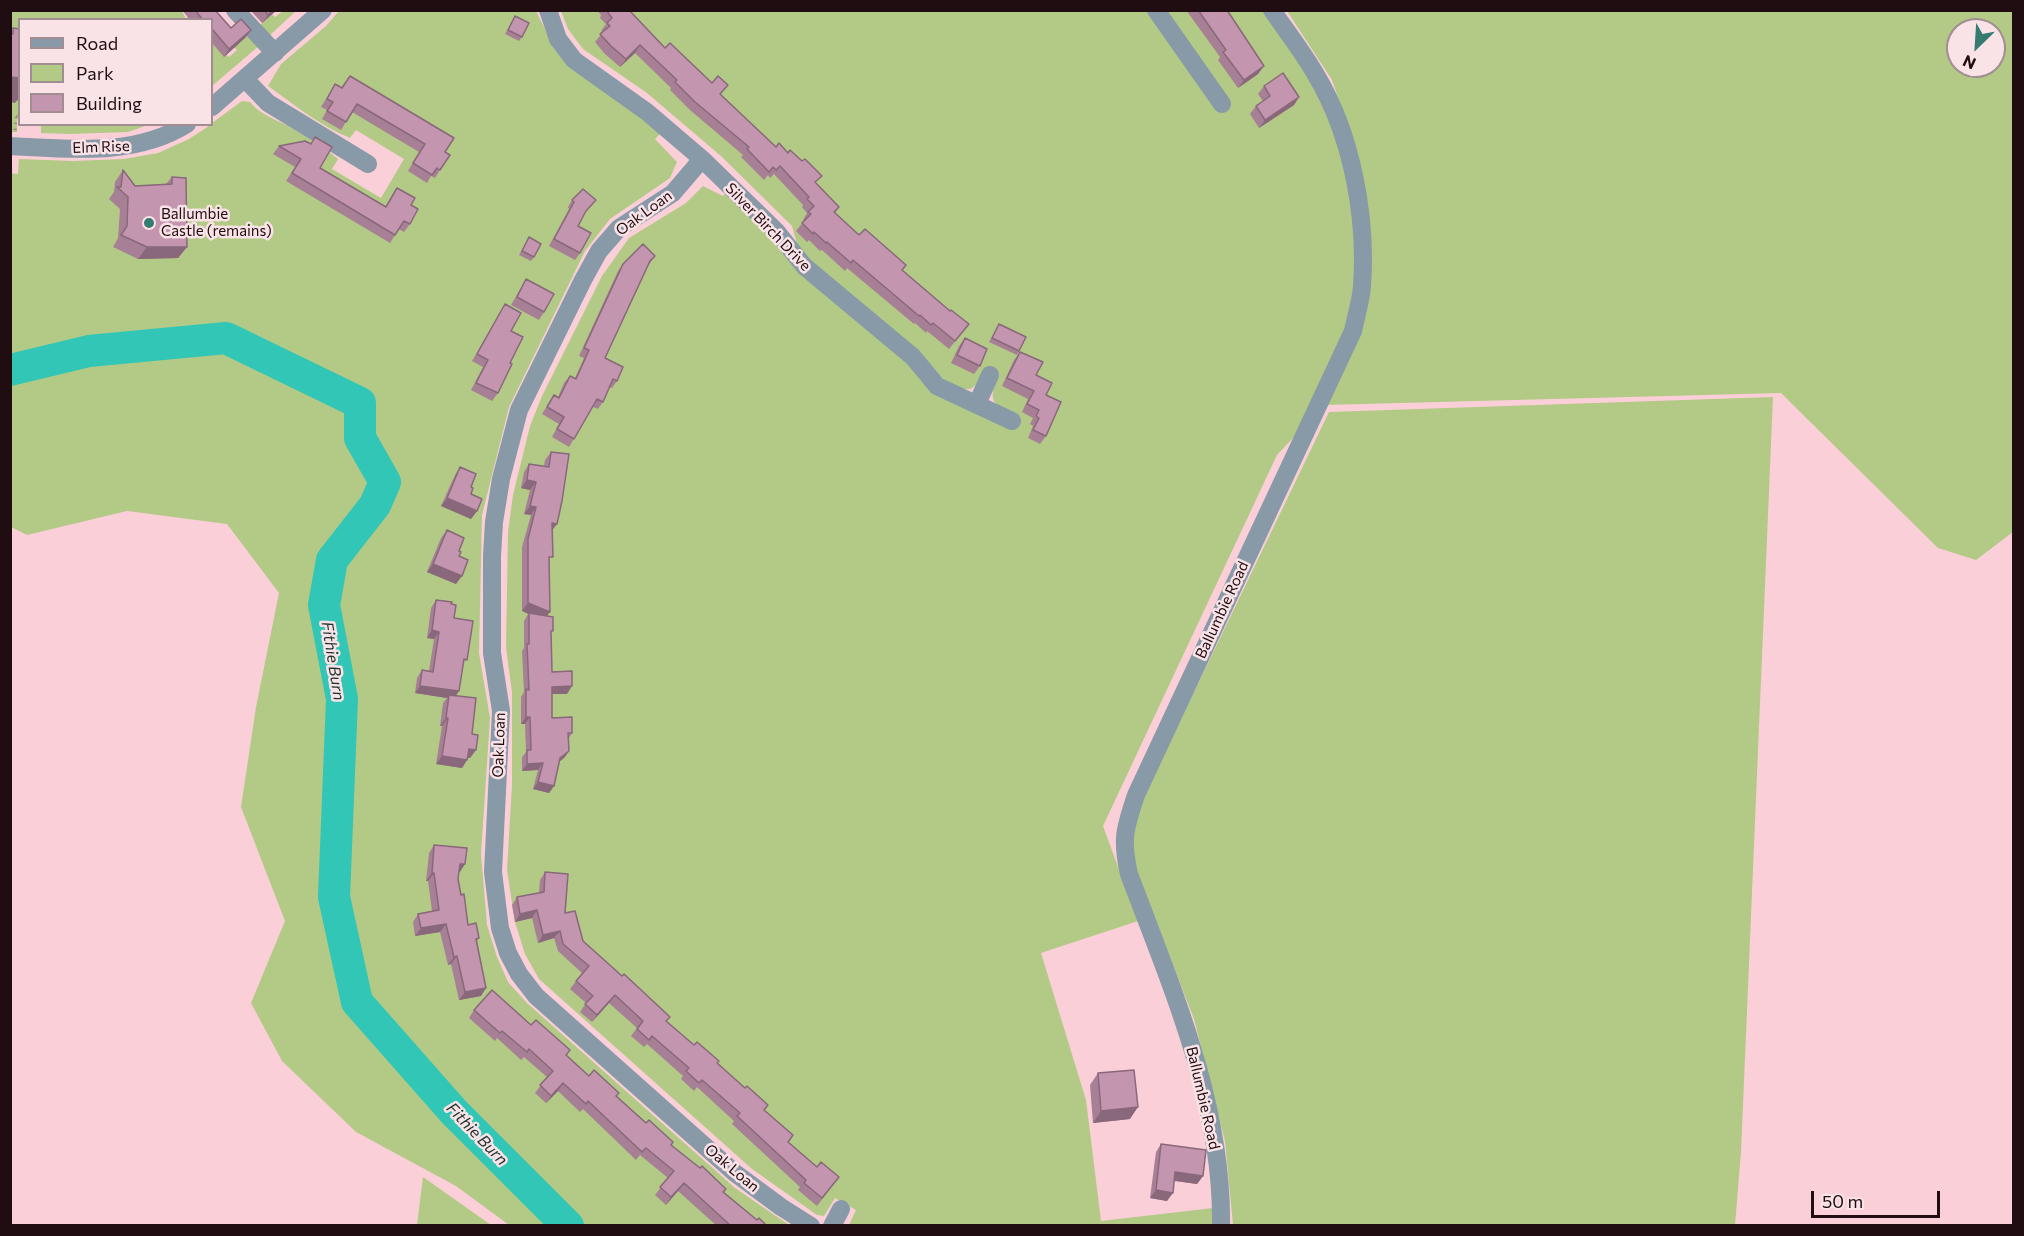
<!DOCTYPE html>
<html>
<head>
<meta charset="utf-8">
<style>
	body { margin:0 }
	#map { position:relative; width:2024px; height:1236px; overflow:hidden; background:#fbcfd8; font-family:Commissioner,sans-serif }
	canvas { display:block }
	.frame { position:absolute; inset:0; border:12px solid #1f0d12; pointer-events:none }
	.legend { position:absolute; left:18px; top:18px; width:195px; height:108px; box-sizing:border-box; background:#fae3e7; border:2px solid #a28d92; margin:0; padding:8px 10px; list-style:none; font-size:18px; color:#1f0d12 }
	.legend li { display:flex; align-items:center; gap:12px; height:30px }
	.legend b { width:30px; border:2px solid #a28d92 }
	.north { position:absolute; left:1946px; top:18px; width:60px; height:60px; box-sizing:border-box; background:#fae3e7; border:2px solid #a28d92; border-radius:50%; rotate:205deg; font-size:16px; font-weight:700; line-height:24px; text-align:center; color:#1f0d12 }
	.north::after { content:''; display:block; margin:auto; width:21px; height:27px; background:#347b72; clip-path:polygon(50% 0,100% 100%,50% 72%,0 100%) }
	.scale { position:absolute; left:1811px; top:1191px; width:129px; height:27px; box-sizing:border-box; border:3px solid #1f0d12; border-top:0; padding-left:8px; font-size:18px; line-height:21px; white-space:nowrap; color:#1f0d12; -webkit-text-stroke:4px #fae3e7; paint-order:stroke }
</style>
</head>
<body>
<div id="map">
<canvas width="2024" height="1236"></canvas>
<div class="frame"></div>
<ul class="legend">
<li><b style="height:8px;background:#8899a8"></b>Road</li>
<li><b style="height:16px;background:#b2ca85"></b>Park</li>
<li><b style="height:16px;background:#c395af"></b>Building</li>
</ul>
<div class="north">N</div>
<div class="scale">50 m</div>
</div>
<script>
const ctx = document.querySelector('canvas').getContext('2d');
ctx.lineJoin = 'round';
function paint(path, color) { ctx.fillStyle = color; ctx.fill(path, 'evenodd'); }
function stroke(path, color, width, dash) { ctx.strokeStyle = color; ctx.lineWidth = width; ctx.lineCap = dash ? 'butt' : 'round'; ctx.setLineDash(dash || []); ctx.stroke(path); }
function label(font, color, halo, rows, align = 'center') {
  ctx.font = font + ' Commissioner,sans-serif'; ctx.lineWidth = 5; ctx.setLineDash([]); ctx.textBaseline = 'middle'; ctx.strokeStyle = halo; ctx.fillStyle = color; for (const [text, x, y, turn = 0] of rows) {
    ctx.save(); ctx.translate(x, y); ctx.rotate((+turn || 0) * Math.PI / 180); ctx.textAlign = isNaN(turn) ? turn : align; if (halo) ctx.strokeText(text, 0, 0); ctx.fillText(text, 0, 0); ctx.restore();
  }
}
const green = new Path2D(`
	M10,11H182L186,19L188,17L190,19L20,20V119H17V132H11Z
	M283,11H296L267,38L260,25L272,14L275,17Z
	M339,11H536L555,50L570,68L634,111L660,134L655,139L677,162L670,178L610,219L585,251L509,407L482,515L479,653L490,718L481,854L487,925L497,957L508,982L527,1003L735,1188L789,1225H509L456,1186L356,1132L282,1061L251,1003L285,921L241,807L256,707L279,593L227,524L127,511L27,535L11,527L10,173L18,174L19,159L73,161L124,159L158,153L189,139L212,124V123L242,101L250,102C260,114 272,118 286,125C304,135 323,146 338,159L332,169L381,198L404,159L356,130L350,138C320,126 295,105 268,86L281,64L326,26Z
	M561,11H1145L1151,12L1198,78L1196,82L1210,102L1215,103L1219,107L1225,103L1161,11H1263L1311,80L1341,146L1353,140L1332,80L1287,11H2013V532L1976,560L1938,548L1781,393L1324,405L1277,455L1103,826L1138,921L1041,953L1086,1100L1101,1221L1213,1208V1225H849L856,1210L835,1198L824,1216L817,1215L752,1169L539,979L525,954L515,922L507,870L512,785V693L506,647L508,532L513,495L530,426L542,396L602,276L629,238L686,203L703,186L723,196L727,192L791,255L796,270L909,362L934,391L1009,427L1015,415C992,403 989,403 996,378L983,372L978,383L971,389H958L936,374L918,351L799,251L792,226L722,157L647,93L583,49L568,29ZM1958,30H1994V66H1958Z
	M237,25L260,45L212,86V43L229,57L237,50L234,47L247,36Z
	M41,125V124L148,125L128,132L70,134L41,133Z
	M1773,397L1741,1152L1735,1225H1233L1225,1141L1194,1019L1136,870L1131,834L1143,798L1329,412Z
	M423,1177L491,1225H417Z`);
const river = new Path2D(`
	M10,370L89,351L226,338L360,403V438L385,482L375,505L332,560L324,605L342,699L334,897L357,1002L454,1112L568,1226`);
const path = new Path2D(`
	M10,116L20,117
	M15,130L16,117`);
const minor = new Path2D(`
	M235,10L275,53
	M548,10L558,39L574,60L647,112L702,159L777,232L804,266L913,357L937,386L1012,421
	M1156,10L1222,104
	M245,79L268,103L368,164
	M212,107L323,10
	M10,146C69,149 135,157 187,124
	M702,159L673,193L619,228L599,251L583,280L519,410L501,479L494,522L492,556V653L501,711L493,872L500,928L508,953L519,974L536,996L735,1173L781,1207L811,1226
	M977,404L990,375
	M832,1226L841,1209
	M1221,1226C1223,1103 1171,986 1129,874C1121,839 1125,828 1136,795L1353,331C1356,316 1361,301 1362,286C1367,217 1352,135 1316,75C1303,52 1287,32 1272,10`);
const wall = new Path2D(`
	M182,10H215L231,28L251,30L245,38L224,57L212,43V20H190Z
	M253,10H277L262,23L252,12Z
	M597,10H629L665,48L720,95L816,184L839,207L835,213L859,235L902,270L950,311L969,324L949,349L927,331L926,333L915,323L914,324L847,268L845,271L822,250L820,251L809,240L807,242L796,231L804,221L803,220L807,213L802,207L803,205L774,174L770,178L768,175L764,180L741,157L743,155L690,110L670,90L671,88L635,53L620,67L605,54L595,42L603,32L601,31L606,24L600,18L601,15Z
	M1186,10H1227L1258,74L1238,88L1218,60L1220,57Z
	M515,16L522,37L519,41L505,34Z
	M350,76L445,152L440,170L435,178L431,176L427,183L408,171L419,152L352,112L341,130L322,119L327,110L321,107L330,92L335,84L341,88Z
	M1264,86L1299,97L1294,105L1259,128L1250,114L1256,106L1263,101L1258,94Z
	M315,137L320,168L385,207L397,188L411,205L410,224L404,232L399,229L390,243L286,181L295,167L273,154L279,146L311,144Z
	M123,170L135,186L166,184L172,177L187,247L178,258L138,259L113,247L118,238L120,209L109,199L114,192L115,182Z
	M572,200H596L584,214L578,226L580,253L575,260L549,246L569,209L568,207Z
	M529,237L534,257L531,261L519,255Z
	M655,256L648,266L605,358L617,381L612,388L609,387L603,402L598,409L593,407L569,447L552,437L559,424L542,414L554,395L558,397L564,383L570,376L575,378L584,358L579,356L618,271L623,264Z
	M526,279L544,312L539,320L511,305Z
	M505,304L511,331L510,363L498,393L492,401L471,390L483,367L472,361L500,312Z
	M999,324L1019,351L1017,355L989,342Z
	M965,338L980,366L974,374L951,363L959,346Z
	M1020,352L1036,375L1046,395V436L1040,444L1028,438L1033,426L1030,424L1033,418L1022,412L1028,399L1002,386L1014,360Z
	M551,452L552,531L549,562L547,616L551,634L552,672L567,694H552V718L572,733L569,738V751L564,758L559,762L554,786L549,793L533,789L538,770L522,771V757L526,752L525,724H521V697L524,692L522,651L524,648V621L528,614L522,611V547L531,515L524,514L530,490L521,488L524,472L529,464L544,466L545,460Z
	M460,467L471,487V494L477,511L471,519L441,506L455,475Z
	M447,530L459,551L456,584L427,572L441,538Z
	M436,600L454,618L463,666L456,696L472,734L476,750L470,758H468L467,760L462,768L436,764L442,726H440L443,703L447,698L415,693L417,678L422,670L429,671L434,639L427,638L431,608Z
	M434,845L465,864L459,872L458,879L461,895L468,925L479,938L477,941L486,988L481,996L459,1000L451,964L448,965L440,932L415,936L413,922L418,914L432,911L428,881H426L429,853Z
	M545,872L565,913L583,941L666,1021L717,1064L765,1110L788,1142L817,1167L839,1177L817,1206L798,1190L800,1187L732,1124L734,1121L697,1087L694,1091L681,1079L683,1076L647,1044L644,1047L631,1036L637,1028L609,1003L592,1022L580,1012L586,1003L570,989L582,973L558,951L554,938L538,943L532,918L515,922L512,905L517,897L539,893L540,880Z
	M474,1010L531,1025L589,1076L617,1096L671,1145L726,1189L724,1192L757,1220L767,1226H717L678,1191L666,1205L655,1195L668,1178L640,1155L636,1160L583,1109L580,1112L558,1091L546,1103L535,1093L547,1077L524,1057L521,1060L497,1038L495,1041L469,1018Z
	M1098,1073L1130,1119L1093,1123L1090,1085Z
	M1161,1144L1203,1176L1197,1184L1174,1181L1167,1201L1150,1198L1156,1152Z`);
const shadedWall = new Path2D(`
	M273,10H277L262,23L268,15Z
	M251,30L245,38L224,57L229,49Z
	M640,45L635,53L620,67L626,59Z
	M1264,66L1258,74L1238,88L1244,80Z
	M10,77L20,78V97L15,103L10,102Z
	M1299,97L1294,105L1259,128L1265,120Z
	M147,247H187L178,258L138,259Z
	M527,480L536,482L530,490L521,488Z
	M447,498L477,511L471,519L441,506Z
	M530,506L536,507L531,515L524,514Z
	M552,523L557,524L551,532Z
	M433,564L462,576L456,584L427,572Z
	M528,603L550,612L544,620L522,611Z
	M432,630L439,632L434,639L427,638Z
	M420,686L459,691L454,699L449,695L447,698L415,693Z
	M572,686L567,694H547L552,687Z
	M526,717H530L525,724H521Z
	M446,718H448L442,726H440Z
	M469,749L476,750L470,758L463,757Z
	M569,751L564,758L555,765L560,758Z
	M442,756L467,760L462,768L436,764Z
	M543,763L538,770L522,771L527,764Z
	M538,782L554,786L549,793L533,789Z
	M460,864H465L460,872L455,871Z
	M432,873H434L428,881H426Z
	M537,910L532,918L515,922L520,914Z
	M446,924L440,932L415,936L421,928Z
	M560,931L554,938L538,943L543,935Z
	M457,956L451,964L448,965L454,957Z
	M486,988L481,996L459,1000L465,992Z
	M615,995L609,1003L592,1022L597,1015Z
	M563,1083L558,1091L546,1103L551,1096Z
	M1138,1107L1130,1119L1093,1123L1101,1111Z
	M1175,1172L1203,1176L1197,1184L1170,1180Z
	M684,1183L678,1191L666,1205L671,1197Z
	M1156,1190L1173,1193L1167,1201L1150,1198Z`);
const building = new Path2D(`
	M195,10H215L231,28L241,19L251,30L229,49L212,29V20H203Z
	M264,10H273L268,15Z
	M606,10H629L665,48L670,43L712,83L718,76L728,85L720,94L776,147L779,143L788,153L790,150L802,161L805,159L822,176L815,182L839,207L834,212L859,235L865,229L906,265L902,270L950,311L951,310L969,324L955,341L933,323L931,325L920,315L919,316L853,260L851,263L827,242L826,243L814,232L813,234L802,223L811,214L808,212L814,206L807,199L809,197L780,166L776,170L773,167L769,172L747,149L749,147L695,102L675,82L677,80L640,45L626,59L611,46L600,34L610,26L607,23L612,18Z
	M1198,10H1227L1264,66L1244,80L1223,52L1226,50Z
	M515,16L529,23L522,37L508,30Z
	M13,28L20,29V78L10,77V33L13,34Z
	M1283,73L1299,97L1265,120L1256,106L1270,96L1264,86Z
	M350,76L454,138L445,152L450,155L440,170L437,168L432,175L413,163L425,144L357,104L346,122L327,111L333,102L327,99L335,84L342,88Z
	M315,137L332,147L320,168L386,207L397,188L415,198L411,205L418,209L410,224L404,221L395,235L292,173L301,159L279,146L305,141L311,144Z
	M123,170L135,186L172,184V177L186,178L187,247H147L121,235L127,226L128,197L117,187H121Z
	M583,189L596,200L586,211L578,226L591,233L580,253L554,239L574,202L572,200Z
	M529,237L541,244L534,257L522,251Z
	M643,244L655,256L650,261L605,358L623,367L617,381L613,379L603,402L597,399L574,439L557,429L564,417L547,407L554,395L559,398L570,376L576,379L589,350L584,348L623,264Z
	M526,279L554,294L544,312L517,297Z
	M505,304L521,313L511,331L523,337L510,363L512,364L498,393L476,383L488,360L477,354Z
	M999,324L1026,337L1019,351L992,338Z
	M965,338L987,349L980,366L957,355Z
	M1020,352L1043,362L1036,375L1052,383L1046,395L1061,402L1046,436L1033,430L1039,418L1036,416L1039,410L1027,404L1034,391L1007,378Z
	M551,452L569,454L562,501L557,524L552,523L553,557H549L550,612L528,603V539L536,507L530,506L536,482L527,480L529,464L549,467Z
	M460,467L476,474L471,487L473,488L471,494L482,499L477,511L447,498Z
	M447,530L464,538L459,551L461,552L459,556L468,560L462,576L433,564Z
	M436,600L452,602L451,604L456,605L454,618L473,621L467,660L464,659L459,691L420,686L422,670L433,672L439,632L432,630Z
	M529,613L553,617V631H551L552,672L572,671V686L552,687V718L572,717V733H568L569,751L560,758L554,786L538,782L543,763L527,764V750H531L530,717H526V689L529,690L527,644H529Z
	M449,695L476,698L472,734L478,735L476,750L469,749L467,760L442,756L448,718H446Z
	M434,845L467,848L465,864H460L458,879L461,895L464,894L468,925L476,923L479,938L476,939L486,988L465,992L457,956L454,957L446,924L421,928L418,914L439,910L434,873H432Z
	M545,872L568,874L565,913L575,911L583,941L622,976L624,974L670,1017L666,1021L694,1045L697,1042L719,1061L717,1063L745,1088L747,1086L768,1105L764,1110L793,1135L788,1142L817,1167L821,1162L839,1177L822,1198L804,1183L806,1180L737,1116L740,1113L702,1080L699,1083L686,1071L689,1068L652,1036L649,1040L637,1029L643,1021L615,995L597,1015L585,1004L593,996L576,981L589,966L563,944L560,931L543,935L537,910L520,914L517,897L544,892Z
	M492,990L531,1025L536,1020L570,1050L566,1055L589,1076L594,1070L619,1093L616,1096L646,1123L649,1120L673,1142L671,1145L700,1168L702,1166L726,1189L723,1192L757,1220L759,1218L767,1226H731L684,1183L671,1197L660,1187L674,1171L646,1148L642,1152L588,1101L586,1104L563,1083L551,1096L540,1085L553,1071L529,1049L527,1052L502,1031L500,1033L474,1010Z
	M1134,1070L1138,1107L1101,1111L1098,1073Z
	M1161,1144L1206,1150L1203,1176L1175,1172L1173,1193L1156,1190Z`);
const markers = [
	[149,223,6,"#347b72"]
];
const streetNames = [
	["Elm Rise",101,147,-2],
	["Oak Loan",644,213,-36],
	["Silver Birch Drive",768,227,46],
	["Ballumbie Road",1222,610,-65],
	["Oak Loan",499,745,-88],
	["Ballumbie Road",1203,1098,77],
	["Oak Loan",732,1168,40]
];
const poiNames = [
	["Ballumbie",161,214],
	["Castle (remains)",161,231]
];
const waterNames = [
	["Fithie Burn",333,661,81],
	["Fithie Burn",477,1134,46]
];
paint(green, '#b2ca85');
stroke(river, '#32c6b6', 32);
stroke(path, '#a5848b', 3, [1.5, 4.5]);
stroke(minor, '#8899a8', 18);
paint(wall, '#a88096');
paint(shadedWall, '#88687a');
paint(building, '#c395af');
stroke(building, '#88687a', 1.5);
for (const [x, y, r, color] of markers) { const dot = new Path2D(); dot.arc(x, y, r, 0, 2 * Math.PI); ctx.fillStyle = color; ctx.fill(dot); stroke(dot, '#fae3e7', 2); }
label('15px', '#1f0d12', '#fae3e7', streetNames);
label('15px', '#1f0d12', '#fae3e7', poiNames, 'left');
label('italic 16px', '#1d3531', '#fae3e7', waterNames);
</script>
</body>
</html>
